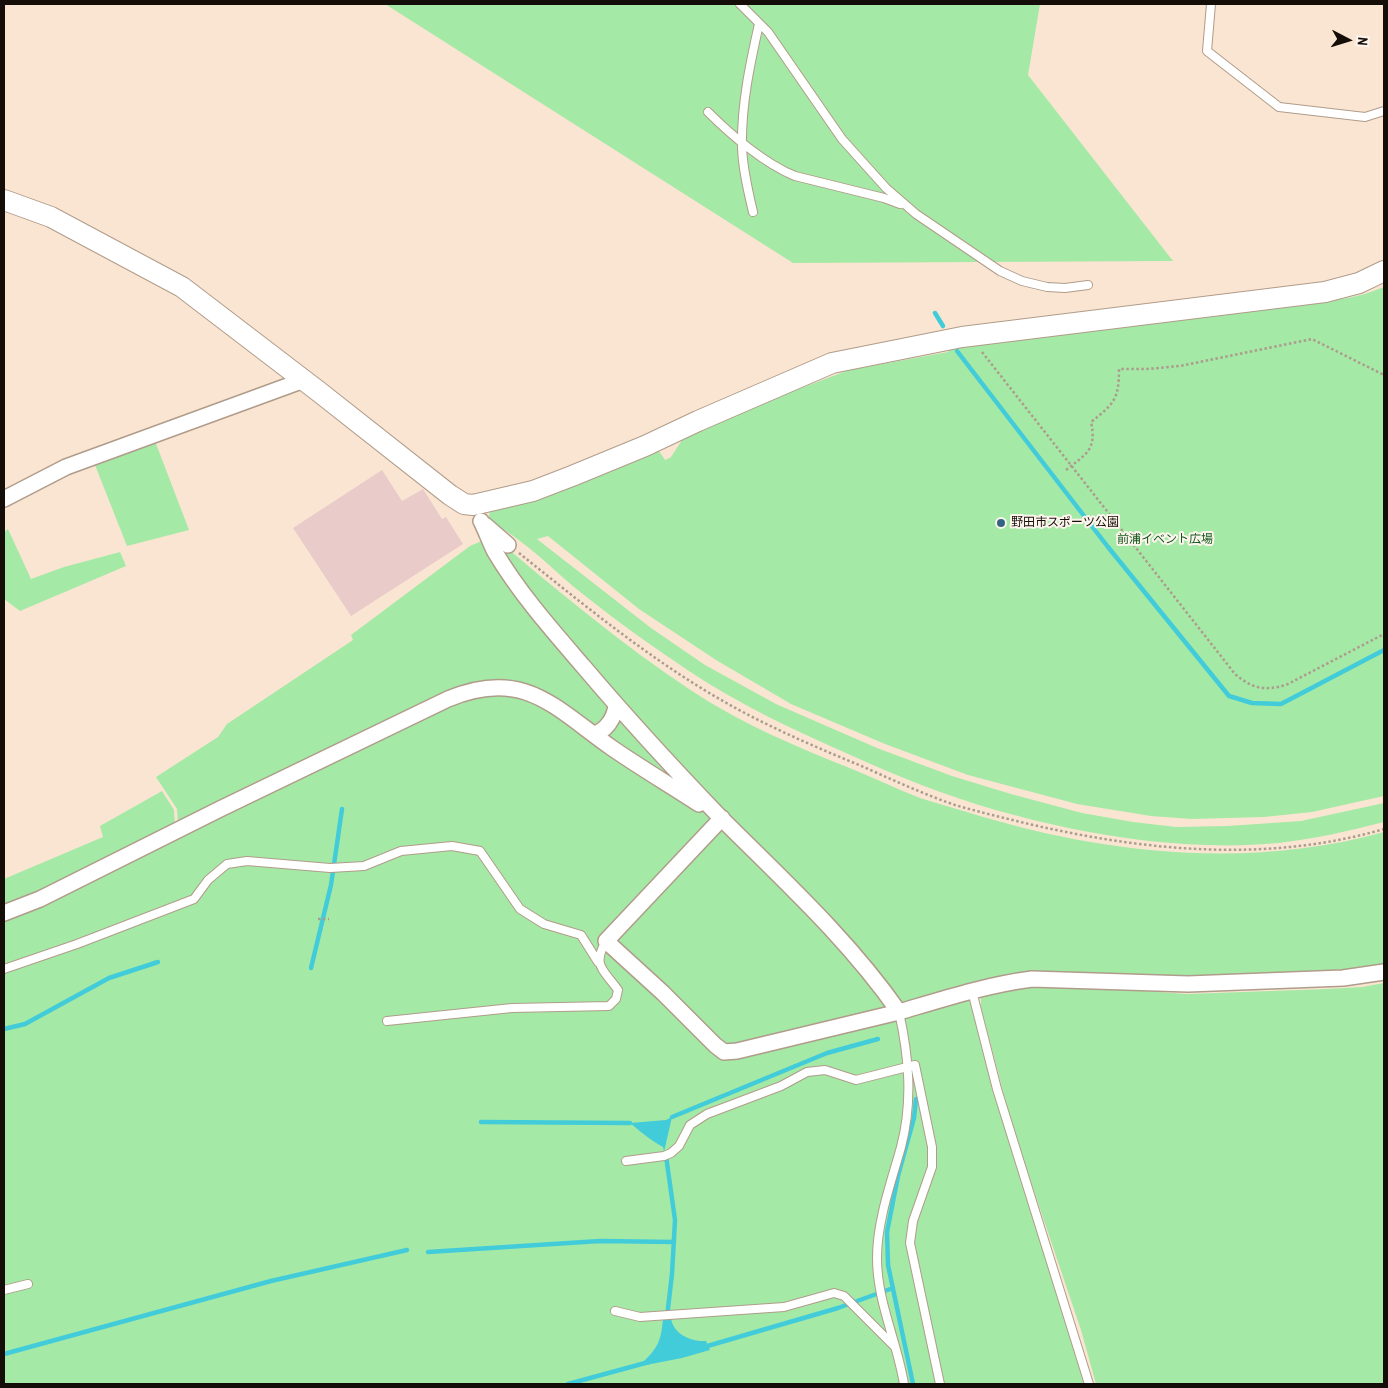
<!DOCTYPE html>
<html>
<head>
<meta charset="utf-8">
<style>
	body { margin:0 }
	#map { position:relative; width:1388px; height:1388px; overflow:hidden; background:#fae5d2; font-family:"Archivo Narrow",sans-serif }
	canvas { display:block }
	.frame { position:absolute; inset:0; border:5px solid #150e08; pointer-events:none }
	.north { position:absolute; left:1323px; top:15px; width:50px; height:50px; -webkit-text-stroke:4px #fdf5ed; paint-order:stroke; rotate:95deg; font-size:14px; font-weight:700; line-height:20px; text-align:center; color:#150e08 }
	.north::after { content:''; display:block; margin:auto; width:18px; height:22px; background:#150e08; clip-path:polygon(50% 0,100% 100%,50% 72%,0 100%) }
</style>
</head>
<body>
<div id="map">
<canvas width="1388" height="1388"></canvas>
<div class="frame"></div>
<div class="north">N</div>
</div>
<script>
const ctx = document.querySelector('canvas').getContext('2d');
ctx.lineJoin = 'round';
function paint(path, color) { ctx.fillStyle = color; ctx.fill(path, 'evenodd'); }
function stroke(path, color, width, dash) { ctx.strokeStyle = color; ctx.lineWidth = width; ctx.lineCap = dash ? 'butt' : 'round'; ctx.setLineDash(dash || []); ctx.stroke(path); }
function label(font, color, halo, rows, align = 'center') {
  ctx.font = font + ' "Archivo Narrow","Noto Sans JP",sans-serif'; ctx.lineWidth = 4; ctx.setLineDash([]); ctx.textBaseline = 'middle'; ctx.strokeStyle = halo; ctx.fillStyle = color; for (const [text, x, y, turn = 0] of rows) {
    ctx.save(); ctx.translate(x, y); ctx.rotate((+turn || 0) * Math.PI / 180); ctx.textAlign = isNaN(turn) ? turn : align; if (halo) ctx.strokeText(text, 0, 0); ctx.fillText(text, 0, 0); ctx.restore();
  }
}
const green = new Path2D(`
	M385,4H1040L1028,75L1173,261L793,263Z
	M1384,287V796L1312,812L1264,817L1192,819L1151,816L1077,804L968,775L885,744L791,704L716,660L639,609L548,536L537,539L651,628L705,665L776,704L877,748L952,776L1011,794L1082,813L1133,822L1176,827L1228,826L1301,821L1384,803V822C1349,831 1314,839 1278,843C1165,854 1029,826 924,786C898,776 872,765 846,753C792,729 738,704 689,671C653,647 618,622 584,595C562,578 543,558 520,541C510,533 498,526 488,519L490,512L494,508L657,448L665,460L671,457L684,437L721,418L849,370L948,352L949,350L985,343L1348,298L1365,294Z
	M155,441L189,530L127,546L95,465Z
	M8,529L31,579L64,567L120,552L126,566L20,611L4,599V532Z
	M490,534C556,589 621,644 692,691C742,724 797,747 852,769C874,778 897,789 920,798C935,803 951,807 967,812C1101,854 1247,870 1384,832V968L1186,980L1064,973L902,1005L666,755L535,602Z
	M484,540L609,705L610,710L596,729L497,681L178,825L177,809L156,777L218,737L227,724L353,640L351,635L470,546Z
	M482,692L528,697L712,814V822L599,941L721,1055L968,997L973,1007L993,1092L1089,1384H4V918L467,696Z
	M620,718L687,788L605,738Z
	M162,791L174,810L175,826L122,853L4,908V879L103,837L100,826Z
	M723,823L804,906L889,1008L725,1047L614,943Z
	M1384,983V1384H1096L1081,1330L1012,1126L981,1007V994L1039,984L1187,994L1326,989L1362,987Z`);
const water = new Path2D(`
	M672,1117L664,1152L663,1147C650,1140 641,1132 630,1123L666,1120Z
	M671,1318C673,1334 691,1342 706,1341L710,1350L682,1358L646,1365L644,1361C659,1347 661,1339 663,1319Z`);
const stream = new Path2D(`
	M935,313L943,326
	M957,351L1108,547L1229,696L1252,703L1281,704L1384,650
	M311,968L331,885L342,809
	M4,1029L25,1024L109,978L158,962
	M672,1117L827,1053L878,1039
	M481,1122L630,1123
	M666,1156L675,1220L672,1274L667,1317
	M428,1252L600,1241L674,1242
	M704,1347L838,1308L893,1288
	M4,1354L271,1281L407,1250
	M568,1384L649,1362
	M913,1384L888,1265L887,1232L898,1176L914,1118L916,1099`);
const building = new Path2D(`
	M382,470L402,501L423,489L442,519L446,517L463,544L351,616L293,528Z`);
const path = new Path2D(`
	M982,352L1235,674C1253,689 1264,691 1286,685L1384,634
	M1066,470C1086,454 1097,450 1091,422C1114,404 1119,399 1119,369H1147L1180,366L1312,339L1384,375
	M519,553C579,601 640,651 706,691C755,721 806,743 859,765C891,779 923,794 955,805C979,812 1004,818 1029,824C1145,851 1268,863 1384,829
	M318,919H329`);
const lane = new Path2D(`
	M740,4L768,32L842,139L886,188L916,214L1000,271L1022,281L1047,287L1065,288L1088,285
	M1211,4L1207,51L1279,107L1365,117L1384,111
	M708,112C731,135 765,164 795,176L884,198L900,204
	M753,212C748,191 743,170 742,148C741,106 750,64 759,24
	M4,969L77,944L194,899L208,880L227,864L247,861L330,868L364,866L401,851L452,846L480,851L520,909L544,924L581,935L598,962
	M972,991L997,1089L1089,1384
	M899,1012C909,1057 913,1102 901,1147C891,1183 877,1221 877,1258C877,1302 897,1341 904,1384
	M387,1021L512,1008L609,1006L616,999L618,990C603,969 592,966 606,941
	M626,1161L664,1156L671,1153L679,1146L690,1125L707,1114L781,1086L807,1072L825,1070L856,1080L915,1065L932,1147V1167L913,1221L910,1243L940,1384
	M4,1290L28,1284
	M615,1311L640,1317L784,1307L834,1293L844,1296L894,1346`);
const street = new Path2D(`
	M4,499L66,467L304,380
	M481,521C486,531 490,542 495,552C520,594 552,630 583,666C627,718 673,768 720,817C783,880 848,939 899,1012C943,999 986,985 1032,979L1188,984L1343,978L1384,972
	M485,525L508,545
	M593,734C606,732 615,717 616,705
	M722,818L606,941L663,993L715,1045L724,1052L737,1051L899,1012
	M4,913L40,899L220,809L448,699C524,667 555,708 612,748C641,768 670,785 699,804`);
const secondary = new Path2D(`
	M4,200L51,217L182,287L318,391L450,495L464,504L473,505L533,491L572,476L645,446L698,421L832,363L962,337L1325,292L1359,283L1384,271`);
const markers = [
	[1001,523,5,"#326582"]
];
const poiNames = [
	["野田市スポーツ公園",1011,523]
];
const parkNames = [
	["前浦イベント広場",1165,540]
];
paint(green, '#a5e9a6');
paint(water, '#42ccda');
stroke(stream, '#42ccda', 4.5);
paint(building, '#e9cbc9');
stroke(lane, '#b09c8a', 10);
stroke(street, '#b09c8a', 18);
stroke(secondary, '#b09c8a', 22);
stroke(path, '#ac9c8d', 2.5, [2.5, 2.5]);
stroke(lane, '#fff', 8);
stroke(street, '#fff', 15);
stroke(secondary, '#fff', 20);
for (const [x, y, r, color] of markers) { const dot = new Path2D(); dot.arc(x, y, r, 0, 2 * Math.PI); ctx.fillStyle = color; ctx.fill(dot); stroke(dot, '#fdf5ed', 2); }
label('12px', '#150e08', '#fdf5ed', poiNames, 'left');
label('12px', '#11581a', '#fdf5ed', parkNames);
</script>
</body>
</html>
